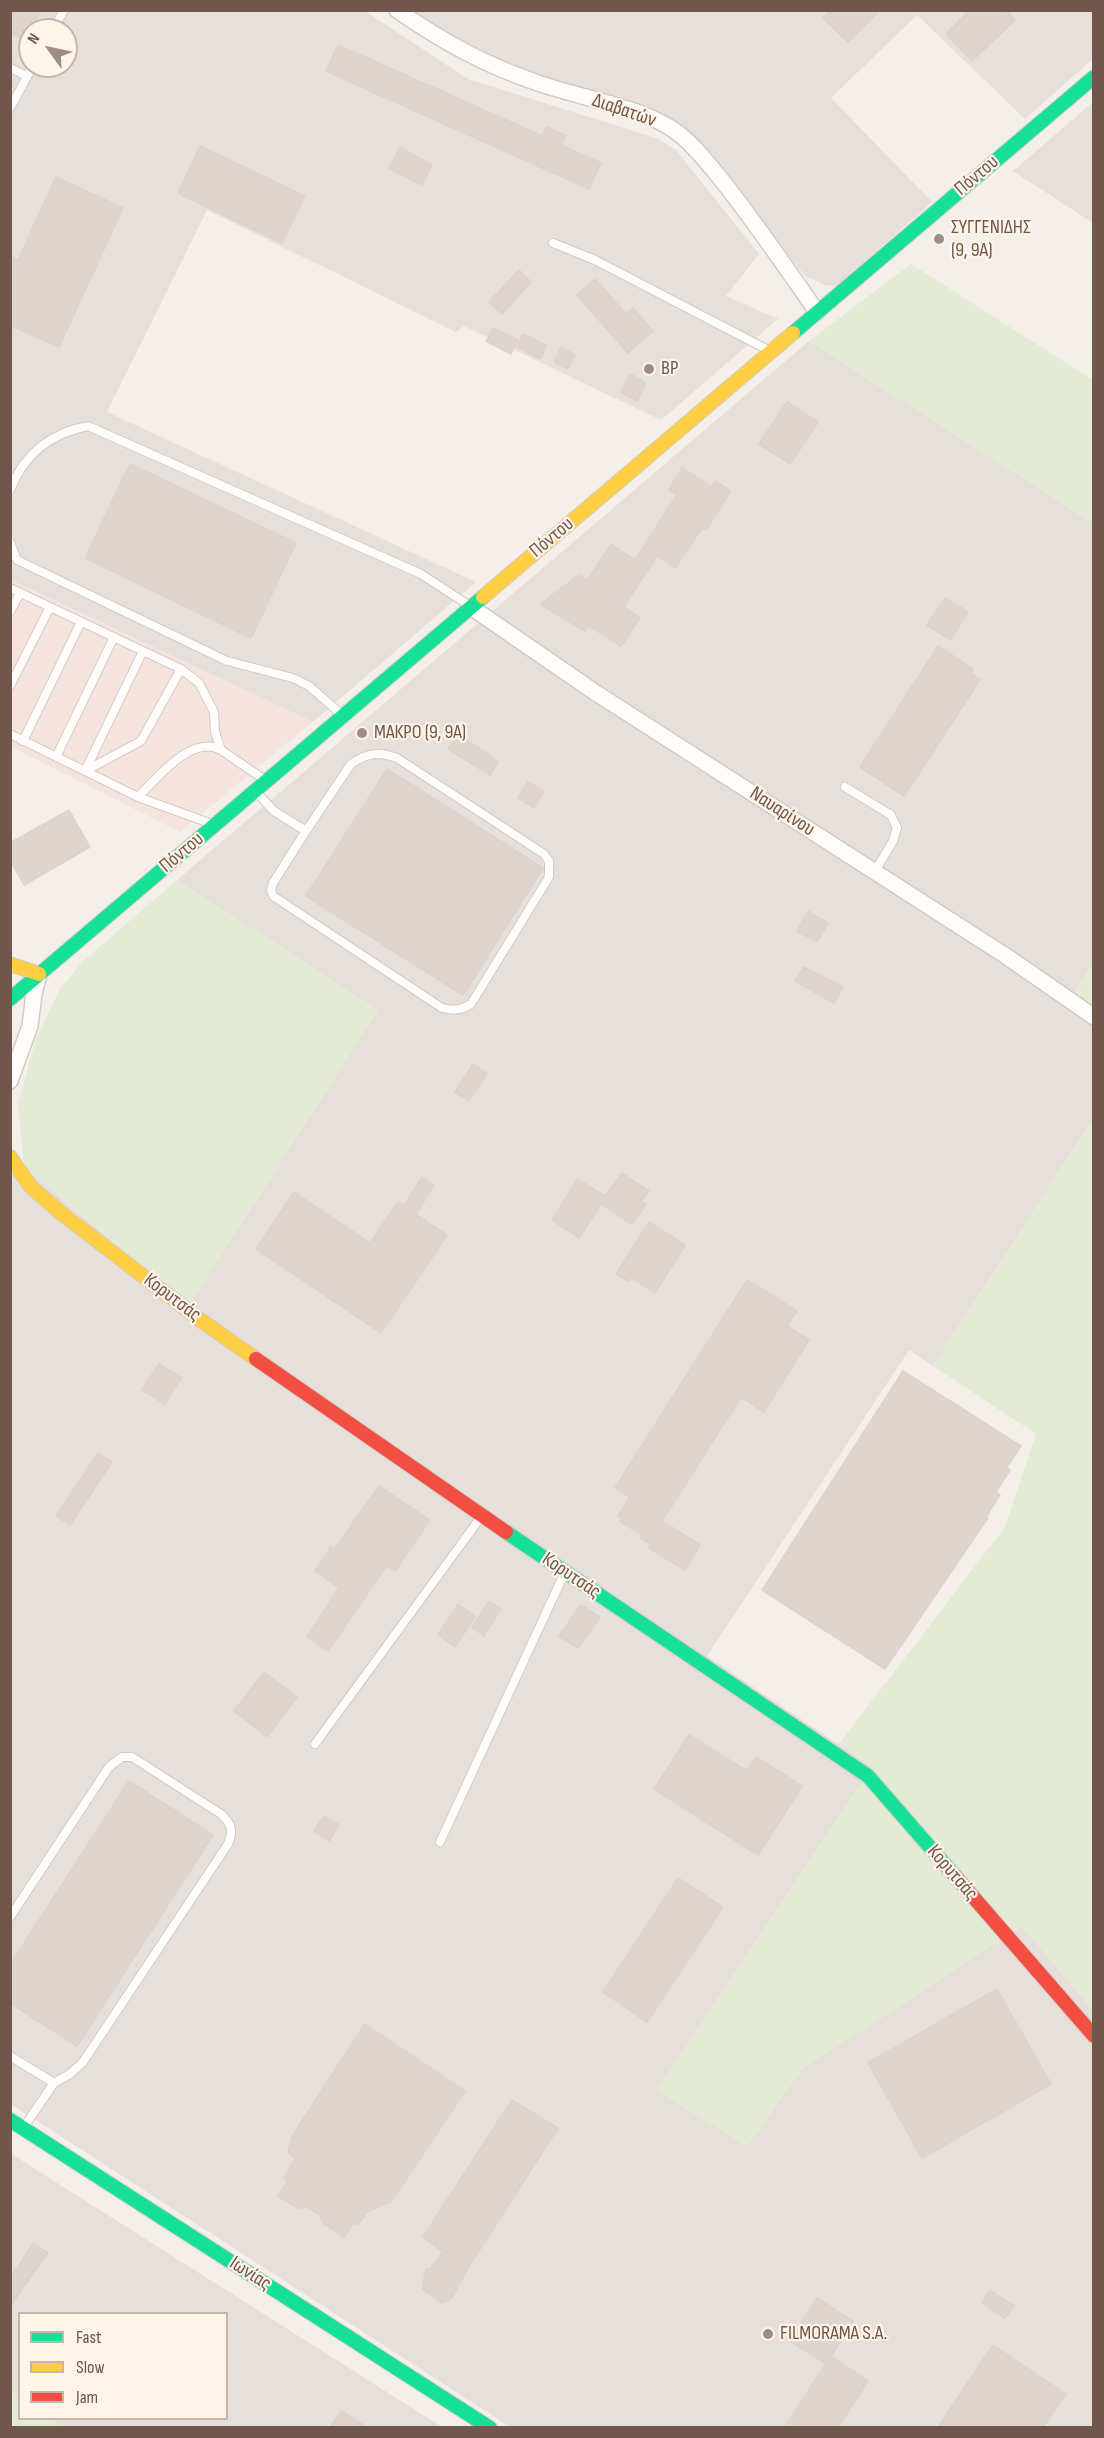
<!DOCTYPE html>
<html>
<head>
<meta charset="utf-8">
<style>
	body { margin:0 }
	#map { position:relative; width:1104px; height:2438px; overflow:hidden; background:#f5efe9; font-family:"Sofia Sans Condensed",sans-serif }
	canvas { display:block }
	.frame { position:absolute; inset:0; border:12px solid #71564b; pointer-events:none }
	.legend { position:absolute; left:18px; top:2312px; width:210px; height:108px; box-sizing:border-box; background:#fef4e9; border:2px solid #c6b5aa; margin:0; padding:8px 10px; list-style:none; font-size:18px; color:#71564b }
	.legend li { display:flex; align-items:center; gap:12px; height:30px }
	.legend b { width:30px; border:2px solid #c6b5aa }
	.north { position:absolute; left:18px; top:18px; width:60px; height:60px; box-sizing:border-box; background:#fef4e9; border:2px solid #c6b5aa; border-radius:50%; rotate:303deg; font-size:16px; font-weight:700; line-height:24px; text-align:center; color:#71564b }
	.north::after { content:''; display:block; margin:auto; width:21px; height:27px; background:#9f8c82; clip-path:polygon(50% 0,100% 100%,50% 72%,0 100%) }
</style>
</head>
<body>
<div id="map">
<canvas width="1104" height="2438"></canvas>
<div class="frame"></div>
<ul class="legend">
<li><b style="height:8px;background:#16e098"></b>Fast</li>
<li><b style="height:8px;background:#ffcf43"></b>Slow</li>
<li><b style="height:8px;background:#f24e42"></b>Jam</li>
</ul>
<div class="north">N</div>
</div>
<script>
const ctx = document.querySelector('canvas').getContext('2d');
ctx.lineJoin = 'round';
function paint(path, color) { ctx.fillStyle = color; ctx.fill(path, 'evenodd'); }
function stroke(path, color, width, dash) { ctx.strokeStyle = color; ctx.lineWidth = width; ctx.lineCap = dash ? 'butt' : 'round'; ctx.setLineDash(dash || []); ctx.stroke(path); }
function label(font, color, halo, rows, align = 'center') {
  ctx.font = font + ' "Sofia Sans Condensed",sans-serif'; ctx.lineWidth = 4.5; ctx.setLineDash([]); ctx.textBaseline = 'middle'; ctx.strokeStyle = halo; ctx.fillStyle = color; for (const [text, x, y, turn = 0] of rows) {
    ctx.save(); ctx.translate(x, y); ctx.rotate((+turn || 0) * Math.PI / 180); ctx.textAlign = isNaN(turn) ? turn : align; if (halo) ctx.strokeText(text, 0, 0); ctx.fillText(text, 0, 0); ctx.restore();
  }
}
const commercial = new Path2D(`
	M10,580L313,722L180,832L11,747Z`);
const industrial = new Path2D(`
	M11,11H365L468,79L659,139L676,150L759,254L726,296L778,319L661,420L464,326L456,332L207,210L107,412L476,582L313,722L11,580ZM30,30H66V66H30Z
	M407,11H1093V59L1025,119L917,15L831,98L932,202L837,286L825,285L805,276L732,185L683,132L513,70L453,42Z
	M1093,102V223L1013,171Z
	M809,341L1093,523L1094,962L1072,995L1093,1010V1119L933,1366L909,1350L707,1656L871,1766L747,2146L802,2069L1022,1926L1093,2010V2427H510L11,2104L10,1155L189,1305L378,1010L177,880Z
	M10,2153L442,2427H64L51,2419L226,2418V2314H20L19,2397L11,2390Z`);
const green = new Path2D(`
	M911,264L1093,380V523L809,341Z
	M177,880L378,1010L189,1305L24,1166L18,1104L36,1039L60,989L82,962Z
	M1093,962V1010L1072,995Z
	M1093,1119V2010L1022,1926L802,2069L747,2146L656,2091L871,1767L839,1744L1005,1527L1036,1434L933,1366Z
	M11,2390L19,2397L20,2418L51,2419L64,2427H11Z`);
const building = new Path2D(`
	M10,10H41L26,40L10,32Z
	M831,10H880L848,42L823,18Z
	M970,10H1006L1015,20L972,61L946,34Z
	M338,45L542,136L546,127L566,135L561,145L601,163L589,189L326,71Z
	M200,146L305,196L282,243L178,193Z
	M400,147L432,165L422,185L389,168Z
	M56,177L123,208L59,347L10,325V256L18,260Z
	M519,270L531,282L502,314L489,302Z
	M595,279L626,314L633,308L653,331L628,353L577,295Z
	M493,328L518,340L511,354L486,341Z
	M523,334L547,346L540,359L517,347Z
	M561,347L575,355L568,369L554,362Z
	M630,374L646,383L637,401L621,392Z
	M787,402L818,422L790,464L759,444Z
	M130,464L296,543L251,638L85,558Z
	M682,468L711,487L715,481L731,491L706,530L702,528L675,568L657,556L624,606L640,618L621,646L588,625L585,631L540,604L579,575L587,581L611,544L635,560L677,495L669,490Z
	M945,598L968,612L950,640L927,625Z
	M938,646L973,669L971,673L980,680L904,796L860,767Z
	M459,734L498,762L490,775L448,749Z
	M387,769L543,868L463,995L306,896Z
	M528,782L544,791L534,808L518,798Z
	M69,810L90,847L24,885L10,860V843Z
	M808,911L828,923L817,942L797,931Z
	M804,967L843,987L834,1003L795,981Z
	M473,1064L487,1074L469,1101L455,1092Z
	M622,1173L649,1191L641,1201L646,1204L632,1224L601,1204L579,1238L552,1220L578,1179L605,1196Z
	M422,1177L434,1185L416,1214L447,1235L381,1333L256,1249L294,1192L370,1243L398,1202L404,1206Z
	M649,1222L685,1245L655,1293L631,1277L628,1281L616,1274Z
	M747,1280L797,1311L787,1326L809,1340L764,1412L741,1397L662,1521L700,1545L685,1570L649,1548L651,1544L641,1538L642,1535L620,1521L622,1518L618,1516L630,1497L615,1488Z
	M159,1364L181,1378L165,1404L142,1390Z
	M903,1371L1021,1446L1007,1467L1010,1470L996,1492L1000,1495L986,1517L988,1518L885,1669L762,1590Z
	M98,1453L112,1462L70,1525L56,1516Z
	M379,1486L430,1520L395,1571L387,1565L328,1651L307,1637L339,1588L315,1571L331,1547L334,1550Z
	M489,1601L501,1609L484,1636L472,1627Z
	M458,1604L475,1616L455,1647L438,1635Z
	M581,1605L600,1617L578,1648L559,1636Z
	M264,1672L297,1697L267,1737L234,1711Z
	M689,1735L747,1771L756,1757L802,1786L758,1855L654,1789Z
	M129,1781L213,1835L77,2046L10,2003V1965Z
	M324,1816L339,1825L329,1841L314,1831Z
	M678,1878L723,1907L647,2022L603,1992Z
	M997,1989L1051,2084L922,2158L868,2063Z
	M365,2024L465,2091L391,2202L367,2212L358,2225L354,2222L344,2237L324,2224L320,2215L307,2207L298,2208L278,2196L288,2181L284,2178L296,2158L288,2153L292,2136Z
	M512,2100L558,2128L466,2271L452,2298L442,2303L422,2289L426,2269L431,2268L443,2252L423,2237Z
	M33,2243L48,2253L10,2306V2280Z
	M990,2290L1014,2306L1005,2318L982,2303Z
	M817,2298L853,2321L826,2364L790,2341Z
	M993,2345L1066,2394L1043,2427H938Z
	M831,2356L868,2381L838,2427H785Z
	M341,2411L366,2427H330Z`);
const lane = new Path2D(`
	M53,30L64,10
	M10,68L27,76
	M10,108L33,66
	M553,243L595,260L770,351
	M10,490C24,454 51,433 88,426L421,574L470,606
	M10,542L17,560L227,661L293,678L309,686L341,714
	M10,588L181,669L199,683L214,712L215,732L221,750L265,780
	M10,612L20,593
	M143,651L85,771L141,741L181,669
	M10,686L50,607
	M10,734L138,797L212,824
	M23,741L81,622
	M56,757L114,637
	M845,787L891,815L897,828L893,841L875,871
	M256,792L274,811L306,831L351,764C367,753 379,751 397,758L544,854L549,861V877L471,1004C461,1010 453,1011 442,1008L273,896L271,890L273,883L306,831
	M138,797C157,778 192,734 221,750
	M315,1744L481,1517
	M440,1842L564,1574
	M10,1917L109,1767L122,1757H132L221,1814C231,1823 234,1831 228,1844L83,2062L70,2074L54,2083L24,2127
	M10,2056L54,2083`);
const street = new Path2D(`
	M397,10C443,42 485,65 538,83C580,98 644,107 678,133C696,147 710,166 724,183C757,225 787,269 817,312
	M471,607L593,691L1006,956L1094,1017
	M10,1081L30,1026L34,994L39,974`);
const fast = new Path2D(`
	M793,333L1094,77
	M10,999L483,597
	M506,1532L868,1776L955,1876
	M10,2120L490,2428`);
const slow = new Path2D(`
	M483,597L793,333
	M10,964L39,974
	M10,1157L31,1187L61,1213L199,1319L256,1359`);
const jam = new Path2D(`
	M256,1359L506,1532
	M955,1876L1094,2036`);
const markers = [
	[939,239,6,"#9f8c82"],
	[649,369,6,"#9f8c82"],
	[362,733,6,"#9f8c82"],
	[768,2334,6,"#9f8c82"]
];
const streetNames = [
	["Διαβατών",624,111,19],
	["Πόντου",977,176,-40],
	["Πόντου",552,538,-40],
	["Ναυαρίνου",782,812,33],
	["Πόντου",182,853,-40],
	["Κορυτσάς",172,1298,37],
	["Κορυτσάς",571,1576,34],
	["Κορυτσάς",952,1873,49],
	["Ιωνίας",250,2274,33]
];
const poiNames = [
	["ΣΥΓΓΕΝΙΔΗΣ",951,228],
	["(9, 9Α)",951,251],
	["BP",661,369],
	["ΜΑΚΡΟ (9, 9Α)",374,733],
	["FILMORAMA S.A.",780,2334]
];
paint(commercial, '#f5e4dd');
paint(industrial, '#e7dfda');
paint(green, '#e3ebd4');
paint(building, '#ded5cf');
stroke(building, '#ded2cb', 1.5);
stroke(lane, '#d2cbc4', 10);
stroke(street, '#d2cbc4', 18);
stroke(fast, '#d4ccc6', 16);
stroke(slow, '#d4ccc6', 16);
stroke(jam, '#d4ccc6', 16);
stroke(lane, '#fefdfc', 8);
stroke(street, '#fefdfc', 15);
stroke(fast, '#16e098', 14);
stroke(slow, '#ffcf43', 14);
stroke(jam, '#f24e42', 14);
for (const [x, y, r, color] of markers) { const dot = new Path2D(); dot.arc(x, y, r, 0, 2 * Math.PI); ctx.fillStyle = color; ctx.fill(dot); stroke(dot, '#fef4e9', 2); }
label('20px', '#71564b', '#fef4e9', streetNames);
label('20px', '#71564b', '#fef4e9', poiNames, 'left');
</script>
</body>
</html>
